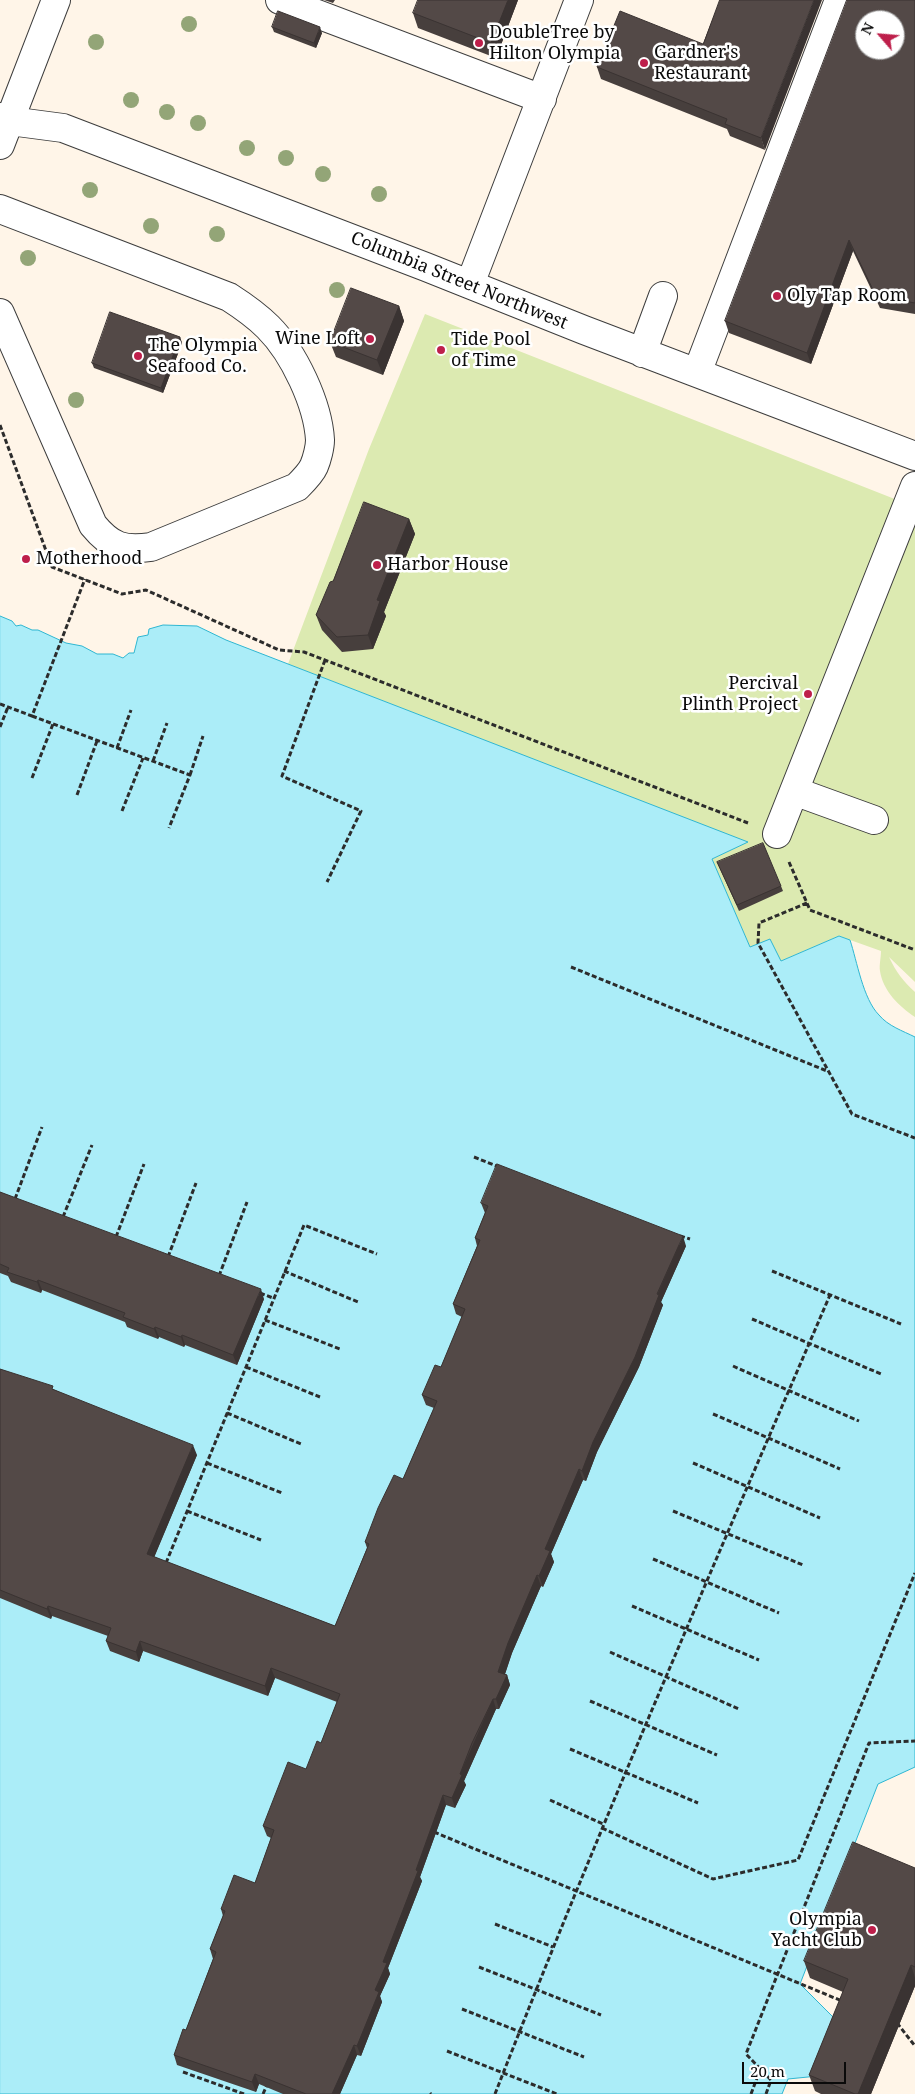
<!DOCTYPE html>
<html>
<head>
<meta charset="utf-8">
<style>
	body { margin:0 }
	#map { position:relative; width:915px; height:2094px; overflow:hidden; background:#fff5e8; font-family:"Noto Serif",serif }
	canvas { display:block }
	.north { position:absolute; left:855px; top:10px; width:50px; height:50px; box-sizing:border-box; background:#fff; border:1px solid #9d9d9d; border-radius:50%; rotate:297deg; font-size:14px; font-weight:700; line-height:20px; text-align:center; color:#0a0a0a }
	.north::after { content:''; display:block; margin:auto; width:18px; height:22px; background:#be1f4b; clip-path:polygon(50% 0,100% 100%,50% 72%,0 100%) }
	.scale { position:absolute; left:742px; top:2062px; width:104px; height:22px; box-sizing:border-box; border:2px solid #0a0a0a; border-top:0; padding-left:6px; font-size:15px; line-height:18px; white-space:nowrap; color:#0a0a0a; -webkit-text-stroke:4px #fff; paint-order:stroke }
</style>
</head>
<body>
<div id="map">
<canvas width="915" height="2094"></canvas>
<div class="north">N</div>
<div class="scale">20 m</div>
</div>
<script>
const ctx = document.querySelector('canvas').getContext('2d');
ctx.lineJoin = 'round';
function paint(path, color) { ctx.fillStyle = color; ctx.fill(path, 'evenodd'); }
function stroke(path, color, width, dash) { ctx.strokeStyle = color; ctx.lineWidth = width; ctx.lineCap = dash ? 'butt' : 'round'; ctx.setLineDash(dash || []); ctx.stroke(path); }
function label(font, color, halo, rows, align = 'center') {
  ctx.font = font + ' "Noto Serif",serif'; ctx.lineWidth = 5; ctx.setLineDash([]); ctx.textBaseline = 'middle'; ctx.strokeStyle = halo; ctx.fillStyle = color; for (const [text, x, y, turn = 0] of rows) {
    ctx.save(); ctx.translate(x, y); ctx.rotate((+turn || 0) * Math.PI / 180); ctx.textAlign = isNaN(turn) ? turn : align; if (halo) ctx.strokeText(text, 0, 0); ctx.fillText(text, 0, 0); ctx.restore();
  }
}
const green = new Path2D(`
	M425,314L915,507V982L889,957C896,972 903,981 915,992V1017C899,1006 883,991 880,971C879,965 881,958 881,951L839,936L781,961L750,947L712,859L747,842L288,664L369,449Z`);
const water = new Path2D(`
	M0,616L12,621L16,626L21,625L32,630H38L66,643L82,646L97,654H113L123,658L129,653H134L138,637L148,635L149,629L163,625L197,626L226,640L748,842L712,859L750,947L770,939L781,961L839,936L850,940C857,961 863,999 879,1015C888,1026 903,1031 915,1037V1767L878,1784L800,1984L838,2022L818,2076L788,2079L782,2094H0Z`);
const path = new Path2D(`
	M0,425L52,567L122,594L146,590L279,650L304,652L748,823
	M325,660L282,776L361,811L327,882
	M0,704L32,716L85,579
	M32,716L190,775L169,828
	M0,727L8,707
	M117,748L131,710
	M153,761L167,723
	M190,775L203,736
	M32,778L53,724
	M77,795L97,741
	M122,811L143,758
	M789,862L810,910L915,950
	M807,903L759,923L758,943L852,1114L915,1138
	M571,967L827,1071
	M474,1157L499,1167
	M15,1199L42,1127
	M63,1217L92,1145
	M680,1236L690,1239
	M116,1237L144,1164
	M168,1257L196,1183
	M284,1271L358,1302
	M772,1271L901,1324
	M219,1276L247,1202
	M260,1293L273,1298
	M752,1319L881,1374
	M265,1320L340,1349
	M733,1366L859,1421
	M246,1367L320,1397
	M227,1413L301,1444
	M713,1414L840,1469
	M207,1463L282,1493
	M693,1463L820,1518
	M187,1511L261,1540
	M673,1511L803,1565
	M653,1559L779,1613
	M166,1563L304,1225L377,1254
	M632,1606L759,1660
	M610,1652L739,1709
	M590,1701L717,1755
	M570,1749L698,1803
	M550,1800L603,1824
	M602,1828L713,1879L798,1860L915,1573
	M434,1832L842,2001
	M495,1924L553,1947
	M479,1967L601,2015
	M462,2009L584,2057
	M897,2023L915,2046
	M447,2051L557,2094
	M183,2072L244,2094
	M430,2093L431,2094
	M263,2094L267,2085
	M495,2094C600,1825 716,1560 830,1295
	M751,2094L760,2070
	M766,2094L771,2080L746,2054L869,1743L915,1741`);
const minor = new Path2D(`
	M280,0L542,99
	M0,117L10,121L63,128L426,267L584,330L915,456
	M0,145L56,0
	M0,209L229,297C243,306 256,315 268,327C294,353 318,404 320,440C320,447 317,459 314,466C311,473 303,481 297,487L151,547C124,551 111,547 93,525L0,313
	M470,284L579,0
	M642,353L663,296
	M697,373L839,0
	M794,791L874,820
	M777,834L915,486`);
const trees = [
	[189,24],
	[96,42],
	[131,100],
	[167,112],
	[198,123],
	[247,148],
	[286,158],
	[323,174],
	[90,190],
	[379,194],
	[151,226],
	[217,234],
	[28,258],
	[337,290],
	[76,400]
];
const wall = new Path2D(`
	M324,0H335L333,3Z
	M518,0L496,58L418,28L413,13Z
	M720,0L765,150L730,136L727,129L601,79L597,67L703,44Z
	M915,0V314L880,308L853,251L811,364L729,333L725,321Z
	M272,27L322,33L316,48L274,32Z
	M399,306L404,321L383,375L336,357L330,342Z
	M180,337L182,343L163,393L94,368L92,363Z
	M409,519L415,534L384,612L386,616L373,649L342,652L322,630L316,615L333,581Z
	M717,862L781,886L783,891L739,911Z
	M0,1192L264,1299L237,1365L185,1345L184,1347L159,1337L158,1339L127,1327L125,1322L42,1290L41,1293L11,1282L8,1276L0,1273Z
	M481,1203L686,1246L661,1302L663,1305L639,1367L597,1452L586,1481L583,1480L551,1554L554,1562L543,1587L541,1586L512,1653L505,1674L507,1675L510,1685L499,1709H496L464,1781L466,1785L455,1808L446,1805L420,1877L422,1881L388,1968L390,1974L380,1996L382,2002L361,2056L357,2055L340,2094H283L259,2084L256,2092L177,2065L174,2055L186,2030L213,1959L210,1949L223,1916L221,1909L255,1883L271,1838L267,1836L263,1826L306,1769L321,1743L337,1702L275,1678L268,1696L143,1651L139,1662L110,1651L106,1641L108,1636L52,1616L51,1619L0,1598V1369L55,1390L197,1455L154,1557L335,1626L367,1548L365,1542L403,1479L434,1408L426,1405L422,1395L441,1367L462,1317L456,1314L453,1304L477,1246L475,1238L485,1213Z
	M915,1868V1986L871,2094H821L815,2091L809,2075L843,1992L810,1978L804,1961Z`);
const shadedWall = new Path2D(`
	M508,0H518L496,58L491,43Z
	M814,0H822L765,150L761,138Z
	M320,27L322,33L316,48L314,43Z
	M849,240L853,251L811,364L807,353Z
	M399,306L404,321L383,375L377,360Z
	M180,337L182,343L163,393L161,388Z
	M409,519L415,534L384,612L386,616L373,649L368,635L377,600Z
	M683,1236L686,1246L661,1302L663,1305L639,1367L597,1452L586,1481L582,1471L593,1442Z
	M38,1280L42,1290L41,1293L37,1282Z
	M261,1289L264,1299L237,1365L233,1355Z
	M155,1327L159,1337L158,1339L154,1329Z
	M182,1335L185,1345L184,1347L181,1337Z
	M193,1445L197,1455L151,1565L147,1554Z
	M579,1469L583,1480L551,1554L554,1562L543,1587L539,1576L545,1549Z
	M537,1575L541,1586L512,1653L502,1683L498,1672L508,1643Z
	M48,1606L52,1616L51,1619L47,1609Z
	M140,1641L143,1651L139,1662L136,1652Z
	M271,1668L275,1678L268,1696L265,1686Z
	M507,1675L510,1685L499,1709L496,1699Z
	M493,1699L496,1709L464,1781L466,1785L455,1808L452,1798L460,1774Z
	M443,1795L446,1805L420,1877L422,1881L388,1968L390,1974L380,1996L382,2002L361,2056L357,2046L375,1990L383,1962Z
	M911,1965L915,1978V1986L871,2094H858Z
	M354,2045L357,2055L340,2094H332Z
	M255,2074L259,2084L256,2092L252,2082Z`);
const building = new Path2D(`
	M418,0H508L491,43L413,13Z
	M720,0H814L761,138L725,124L727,119L597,67L620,11L703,44Z
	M847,0H915V303L876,296L849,240L807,353L725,321ZM865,20H895V50H865Z
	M278,11L320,27L314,43L272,27Z
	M351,288L399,306L377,360L330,342Z
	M110,312L180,337L161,388L92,363Z
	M364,502L409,519L377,600L380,601L368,635L337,637L316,615L330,582L333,581Z
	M763,843L781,886L737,905L717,862Z
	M497,1164L683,1236L657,1294L659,1295L635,1357L593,1442L582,1471L579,1469L545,1549L550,1551L539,1576L537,1575L508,1643L498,1672L507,1675L496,1699H493L472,1743L460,1774L462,1775L452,1798L443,1795L416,1870L418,1871L383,1962L387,1963L375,1990L379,1992L357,2046L354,2045L332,2094H306L255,2074L252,2082L174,2055L183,2029L186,2030L216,1952L210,1949L225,1911L221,1909L234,1875L255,1883L274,1830L263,1826L288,1762L306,1769L317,1741L321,1743L340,1694L271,1668L265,1686L140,1641L136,1652L106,1641L111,1628L48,1606L47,1609L0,1590V1369L53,1386L52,1389L193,1445L147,1554L335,1626L369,1544L365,1542L378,1508L394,1475L403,1479L437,1401L422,1395L435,1365L441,1367L465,1309L453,1304L480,1240L475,1238L488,1206L481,1203Z
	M0,1192L261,1289L233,1355L182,1335L181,1337L155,1327L154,1329L123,1317L125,1313L38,1280L37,1282L7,1272L9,1268L0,1264Z
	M853,1842L915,1868V1967L911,1965L858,2094H855L809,2075L848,1979L804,1961Z`);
const markers = [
	[479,43,5,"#be1f4b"],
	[644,63,5,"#be1f4b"],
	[777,296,5,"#be1f4b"],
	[370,339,5,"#be1f4b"],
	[441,350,5,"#be1f4b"],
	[138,356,5,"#be1f4b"],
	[26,559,5,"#be1f4b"],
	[377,565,5,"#be1f4b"],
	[808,694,5,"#be1f4b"],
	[872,1930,5,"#be1f4b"]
];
const poiNames = [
	["DoubleTree by",489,33],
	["Hilton Olympia",489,54],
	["Gardner's",654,53],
	["Restaurant",654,74],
	["Oly Tap Room",787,296],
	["Wine Loft",360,339,"right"],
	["Tide Pool",451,340],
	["of Time",451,361],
	["The Olympia",148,346],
	["Seafood Co.",148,367],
	["Motherhood",36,559],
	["Harbor House",387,565],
	["Percival",798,684,"right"],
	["Plinth Project",798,705,"right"],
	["Olympia",862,1920,"right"],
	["Yacht Club",862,1941,"right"]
];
const streetNames = [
	["Columbia Street Northwest",459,281,22]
];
paint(green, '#dceab1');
paint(water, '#abedf8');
stroke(water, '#2fb6d1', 1);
stroke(minor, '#3d3d3d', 30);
stroke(path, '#2c2c2c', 3, [5, 2.5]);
stroke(minor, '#fff', 28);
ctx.fillStyle = '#93a577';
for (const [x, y] of trees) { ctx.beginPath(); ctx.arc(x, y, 8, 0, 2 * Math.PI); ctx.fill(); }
paint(wall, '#473f3d');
paint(shadedWall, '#3a3332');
paint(building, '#534947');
stroke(building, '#3a3332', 1);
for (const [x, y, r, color] of markers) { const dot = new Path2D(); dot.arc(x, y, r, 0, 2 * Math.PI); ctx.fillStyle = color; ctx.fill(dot); stroke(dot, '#fff', 2); }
label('18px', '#0a0a0a', '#fff', poiNames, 'left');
label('18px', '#0a0a0a', '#fff', streetNames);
</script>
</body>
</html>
